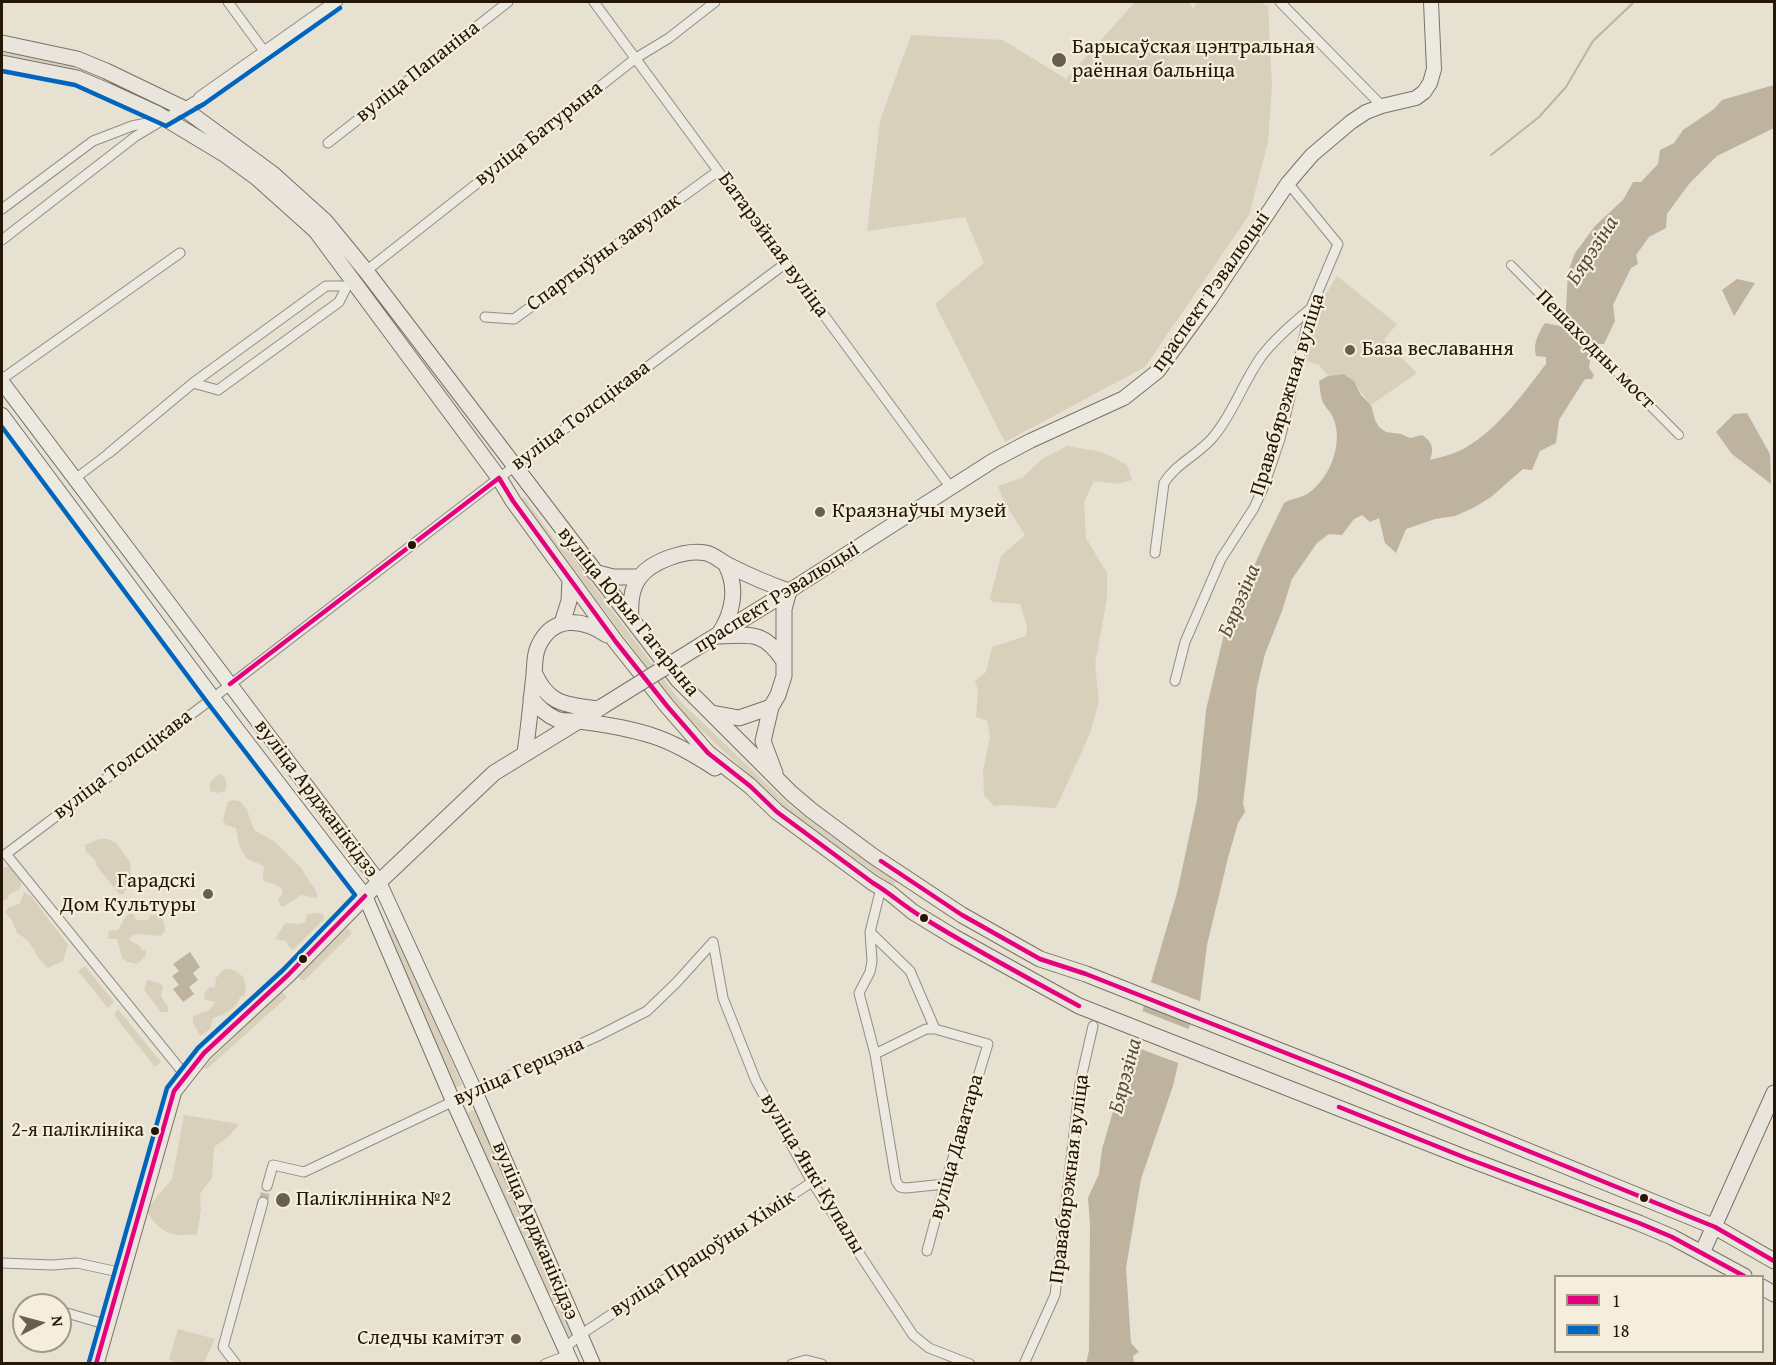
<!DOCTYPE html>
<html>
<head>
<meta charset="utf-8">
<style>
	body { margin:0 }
	#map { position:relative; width:1776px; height:1365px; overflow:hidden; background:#e7e1d2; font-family:"Gentium Book Plus",serif }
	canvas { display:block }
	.frame { position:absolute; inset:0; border:3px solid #251708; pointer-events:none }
	.legend { position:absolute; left:1554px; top:1275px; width:210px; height:78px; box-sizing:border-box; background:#f5eedc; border:2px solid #a29887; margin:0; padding:8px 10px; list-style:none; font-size:18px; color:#251708 }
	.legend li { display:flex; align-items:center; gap:12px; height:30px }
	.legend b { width:30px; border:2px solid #a29887 }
	.north { position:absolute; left:12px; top:1293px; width:60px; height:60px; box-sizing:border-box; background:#f5eedc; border:2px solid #a29887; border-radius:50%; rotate:84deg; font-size:16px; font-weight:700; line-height:24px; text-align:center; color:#251708 }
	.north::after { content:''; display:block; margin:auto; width:21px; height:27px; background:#695e4f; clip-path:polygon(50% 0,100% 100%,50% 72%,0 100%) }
</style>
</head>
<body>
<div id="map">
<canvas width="1776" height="1365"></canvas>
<div class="frame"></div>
<ul class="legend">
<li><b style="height:8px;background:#e5007d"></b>1</li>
<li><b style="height:8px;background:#0065bd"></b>18</li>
</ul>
<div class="north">N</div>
</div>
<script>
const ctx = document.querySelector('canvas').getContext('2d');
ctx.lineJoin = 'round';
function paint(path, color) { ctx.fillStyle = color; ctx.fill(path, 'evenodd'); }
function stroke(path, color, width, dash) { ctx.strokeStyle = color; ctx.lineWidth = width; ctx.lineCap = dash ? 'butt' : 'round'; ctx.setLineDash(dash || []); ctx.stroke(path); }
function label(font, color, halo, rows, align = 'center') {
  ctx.font = font + ' "Gentium Book Plus",serif'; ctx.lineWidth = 4.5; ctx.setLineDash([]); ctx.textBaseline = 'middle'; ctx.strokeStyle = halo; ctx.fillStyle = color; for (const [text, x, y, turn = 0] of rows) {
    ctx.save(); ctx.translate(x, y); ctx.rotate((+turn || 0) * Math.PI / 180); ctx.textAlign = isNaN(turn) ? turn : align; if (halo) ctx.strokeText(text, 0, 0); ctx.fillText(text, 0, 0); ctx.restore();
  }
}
const green = new Path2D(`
	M1135,2H1189L1193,9L1197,2H1260L1268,6L1272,86L1268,142L1249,215L1145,367L1005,442L935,304L984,263L965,217L867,231L880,121L911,35L1003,40L1066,79Z
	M2,50L76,65L75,70L2,55Z
	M1337,276L1397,324L1384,340L1417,373L1371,405C1364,397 1352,376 1344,374C1340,373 1332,376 1328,376L1319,365L1304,360L1314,313Z
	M1067,446L1102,452L1127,465L1132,480L1117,484L1094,481L1084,502L1086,538L1107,573V598L1095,665L1099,701L1090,734L1056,808L1006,805L994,806L984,795L983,771L990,737L987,721L976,717L978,691L975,681L986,672L992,647L1026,636L1027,626L1020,604L992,602L990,598L1001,556L1025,535L1004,502L998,486L1022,478L1042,459Z
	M524,497L560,547L569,553L681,702L789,805L864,860L897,882L892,885L786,809L675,706L522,499Z
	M219,774L224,776L227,785L225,791L216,793L210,791C208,782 212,779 219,774Z
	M232,800L240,801L247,810L254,830L275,842L301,868L317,893V898L301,895L285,906H280L278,899L283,894L281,888C269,879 260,888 264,866L246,858L239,845L236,828L226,825L223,820L228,802Z
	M99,839H108L116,843L130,862L131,875L124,894H119L96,865V861L86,852L85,845Z
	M12,865L22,879L20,889L9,894L7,899L2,901V868Z
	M24,892L31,896L68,945L63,961L48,968C33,957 38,945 17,933L12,921L5,912L8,908L20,903Z
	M319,913L323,914L324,919L293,950L289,947L286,941L275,939L285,923L300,924L305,922L307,914Z
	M129,914H133L136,920H148L150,915C162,913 165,921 165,931L161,936L136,934L131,936L129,939L132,942L139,945L142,950L146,951V956L137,964L128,962L122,958L117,939H108L109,931L118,930L124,919Z
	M333,917L335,919L222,1030L221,1028Z
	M347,928L352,933L304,981L297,977Z
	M395,928L462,1085L453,1089L386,932Z
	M85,966L114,1002L108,1008L78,971Z
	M224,969C240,968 250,981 244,996L240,997C237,1008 224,1015 213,1018L210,1029L200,1036L193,1023V1017C202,1011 209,1014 215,1002L205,1000L204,994L210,987L215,988L216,978Z
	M147,980L160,983L163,987L161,996L168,1007V1012H161L144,990Z
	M281,991L287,997L207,1069L203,1068Z
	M118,1009L161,1062L155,1067L114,1015Z
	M472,1110L478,1112L574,1337L568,1340L467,1118V1114Z
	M184,1115L239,1124L228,1137L214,1147L212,1178L200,1194L201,1210L197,1234C170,1237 161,1234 146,1210L172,1179Z
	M178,1329L215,1339L204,1363H175L169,1359Z`);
const water = new Path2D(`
	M1774,85V128L1717,156L1689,184L1667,214L1666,228L1649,237L1636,255L1638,264L1631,268L1613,305L1615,321L1604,344H1596L1591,355L1589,368L1594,375L1592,379H1585L1559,420L1556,443L1540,451L1532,470L1523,469L1491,497L1475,507L1455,516L1435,519L1406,529L1396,553L1385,543L1379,518L1370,522L1362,515L1354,519L1342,535L1329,534L1317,543L1292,579L1282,611L1265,654L1257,687L1243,803L1245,812L1238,823L1228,858L1207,945L1200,1001L1183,1042L1173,1086L1141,1179L1126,1268L1131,1343L1139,1352L1133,1356L1134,1363L1086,1364L1089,1350L1090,1225L1088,1198L1099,1174L1102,1149L1177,893L1197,800L1206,710L1224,634L1263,546L1284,503C1292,498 1303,498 1310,492C1330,477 1343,444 1334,420C1332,412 1324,407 1322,400C1320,394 1320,387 1319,381L1328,376L1344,374L1354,381L1361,395L1371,405L1375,420L1379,427L1386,432L1401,434L1410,438L1422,435C1433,442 1434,449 1430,460C1441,457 1455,454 1465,448C1499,428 1522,395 1546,364V357L1536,356C1533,343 1538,334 1545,323L1565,327L1568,272L1575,253L1595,226L1623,200L1633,182H1641L1658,164L1660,150L1674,143L1683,130L1714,109L1722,100Z
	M1737,279L1755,283L1734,316L1722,290Z
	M1747,413L1770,454L1771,484L1732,454L1716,432L1734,414Z
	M190,952L200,967L193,973L198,980L189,987L194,994L183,1002L173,989L179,985L172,976L179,971L173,964Z`);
const pier = new Path2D(`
	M1148,981L1202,1002L1194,1024L1142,1003Z
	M1140,1010L1191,1030L1181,1064L1130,1045Z`);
const stream = new Path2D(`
	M1491,155L1539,117L1566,87L1593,41L1634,2`);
const minorTunnel = new Path2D(`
	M263,1202L267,1186`);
const pedestrian = new Path2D(`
	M1511,265L1679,435
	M76,478L109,453`);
const minor = new Path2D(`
	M228,2L264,51
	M594,2L951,488
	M1280,2L1382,106
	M328,143L508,2
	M2,209L93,141L132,126L156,121
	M2,240L136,136L200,98
	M366,271L636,58L669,38L715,2
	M485,317L514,319L718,171
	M2,379L180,253
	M193,383L218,390L339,302L347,286L351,283
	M109,453L193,383L326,286H347
	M1155,553L1164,483C1176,463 1200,454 1214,436C1234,412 1243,382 1261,357C1275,338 1294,323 1311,308
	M1175,681L1185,642L1221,559L1254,508L1264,486L1280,439L1311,308L1338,244L1288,183
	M6,854L213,698L499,478L786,263
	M6,854L185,1075
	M881,888L870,932L872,961L870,972L859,993L875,1054L896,1181L900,1187L906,1188L945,1184
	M870,932L910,971L935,1029
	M713,942L723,998L756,1081L812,1182L913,1335L929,1348L970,1364
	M875,1054L926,1029H935L988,1044L945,1184L927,1251
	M267,1186L273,1165L304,1172L475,1091L598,1036L647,1011L677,982L713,942
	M2,1263L52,1265L77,1263L123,1273
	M60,1311L108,1325
	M565,1348L580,1335L812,1182
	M236,1364L223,1347L263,1202
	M545,1364L568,1355
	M792,1364L806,1360L822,1364
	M1024,1364L1055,1295L1080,1083L1093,1026`);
const tertiary = new Path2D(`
	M200,98L336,2`);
const secondary = new Path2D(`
	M2,382L379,882L475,1091L593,1364
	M2,415L213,698L365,896L453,1101L572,1364
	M789,591L994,460L1030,441L1124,398L1158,371L1209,301L1288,183L1312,155L1351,122L1366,112L1382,106L1416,98L1424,92L1430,83L1434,69L1431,2`);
const primary = new Path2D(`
	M2,43L77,59L106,71L183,108L273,174L325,221L366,271L678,680L791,793L811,810L873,856L962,915L1040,959L1086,974L1349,1078L1715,1227L1774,1261
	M2,63L77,78L108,91L156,113L224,154L257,178L316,231L499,478L513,501L616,642L667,706L708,753L750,786L777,812L873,883L890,893L913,912L954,937L1079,1006L1466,1158L1639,1223L1672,1237L1744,1276
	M594,572L613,577H639
	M631,618C630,605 631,589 639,578C651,561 686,549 706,553C715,555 721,562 730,566C750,576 768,584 789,591
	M562,623L569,601L570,579
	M719,634C733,613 738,588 726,565
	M720,636C751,634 765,632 783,660
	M701,645L789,591
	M534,672C548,705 566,705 598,709
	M531,698C538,707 545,714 556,719C564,722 571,721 579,721C603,724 629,728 653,736C675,743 695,755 715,768
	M712,713L739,718L771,707
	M525,752C529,726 531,700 534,675C535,665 534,656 538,647C552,615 582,618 607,635
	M775,773L763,741L771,707L778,695L784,676V609L789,591
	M1702,1253L1774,1093
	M1762,1287L1774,1294
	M96,1364L174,1091L204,1053L288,975L379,882L494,773L603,706`);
const primaryBridge = new Path2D(`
	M603,706L701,645`);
const bus1 = new Path2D(`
	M230,684L499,478L513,501L616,642L667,706L708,753L750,786L777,812L873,883C890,893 905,907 922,917C973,949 1026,977 1079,1006
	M881,861L962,915L1040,959L1086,974L1349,1078L1715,1227L1774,1261
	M1339,1107L1466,1158L1639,1223L1672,1237L1744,1276
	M96,1364L174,1091L204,1053L288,975L365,896`);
const bus2 = new Path2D(`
	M2,71L75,85L166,126L204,104L340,8
	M2,427L207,702L355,895L283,970L198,1048L167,1088L89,1362`);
const markers = [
	[1059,60,8,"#695e4f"],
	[1350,350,6,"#695e4f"],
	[820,512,6,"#695e4f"],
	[412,545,5,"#251708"],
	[208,894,6,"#695e4f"],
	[924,918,5,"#251708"],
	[303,959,5,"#251708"],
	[155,1131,5,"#251708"],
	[1644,1198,5,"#251708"],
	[283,1200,8,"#695e4f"],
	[516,1339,6,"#695e4f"]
];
const busNames = [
	["2-я паліклініка",144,1131]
];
const poiNames = [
	["Барысаўская цэнтральная",1072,48],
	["раённая бальніца",1072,72],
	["База веславання",1362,350],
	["Краязнаўчы музей",832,512],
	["Гарадскі",196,882,"right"],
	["Дом Культуры",196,906,"right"],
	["Паліклінніка №2",296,1200],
	["Следчы камітэт",504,1339,"right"]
];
const streetNames = [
	["вуліца Папаніна",418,72,-38],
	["вуліца Батурына",539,134,-38],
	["Батарэйная вуліца",773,245,54],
	["Спартыўны завулак",604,253,-36],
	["праспект Рэвалюцыі",1211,292,-55],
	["Пешаходны мост",1595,350,45],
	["Правабярэжная вуліца",1288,395,-73],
	["вуліца Толсцікава",581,416,-37],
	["праспект Рэвалюцыі",777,598,-32],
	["вуліца Юрыя Гагарына",628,612,51],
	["вуліца Толсцікава",123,765,-37],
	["вуліца Арджанікідзэ",316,799,53],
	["вуліца Герцэна",519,1072,-24],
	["вуліца Даватара",957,1147,-74],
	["вуліца Янкі Купалы",812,1174,59],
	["Правабярэжная вуліца",1070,1179,-83],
	["вуліца Арджанікідзэ",535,1231,67],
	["вуліца Працоўны Хімік",703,1254,-33]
];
const waterNames = [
	["Бярэзіна",1593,251,-57],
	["Бярэзіна",1240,601,-67],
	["Бярэзіна",1126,1076,-75]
];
paint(green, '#d9d0bb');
paint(water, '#bdb39e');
paint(pier, '#e7e1d2');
stroke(stream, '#bdb39e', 2);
stroke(minorTunnel, '#c0b9aa', 9, [9, 4.5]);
stroke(pedestrian, '#938d83', 10);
stroke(minor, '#938d83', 11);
stroke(tertiary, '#938d83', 14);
stroke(secondary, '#777268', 16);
stroke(primary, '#777268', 17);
stroke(pedestrian, '#ece9e1', 8);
stroke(minor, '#ece9e1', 9);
stroke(tertiary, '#ece9e1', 12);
stroke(secondary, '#ece9e1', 14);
stroke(primary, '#e9e5dc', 15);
stroke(primaryBridge, '#777268', 17, []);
stroke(primaryBridge, '#e9e5dc', 15);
stroke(bus1, '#e5007d', 4.5);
stroke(bus2, '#0065bd', 4.5);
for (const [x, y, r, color] of markers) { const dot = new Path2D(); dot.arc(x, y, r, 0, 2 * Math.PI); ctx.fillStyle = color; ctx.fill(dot); stroke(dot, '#f5eedc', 2); }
label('20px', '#251708', '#f5eedc', busNames, 'right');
label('21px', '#251708', '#f5eedc', poiNames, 'left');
label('21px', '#251708', '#f5eedc', streetNames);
label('italic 22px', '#5b4d3b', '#f5eedc', waterNames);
</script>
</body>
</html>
